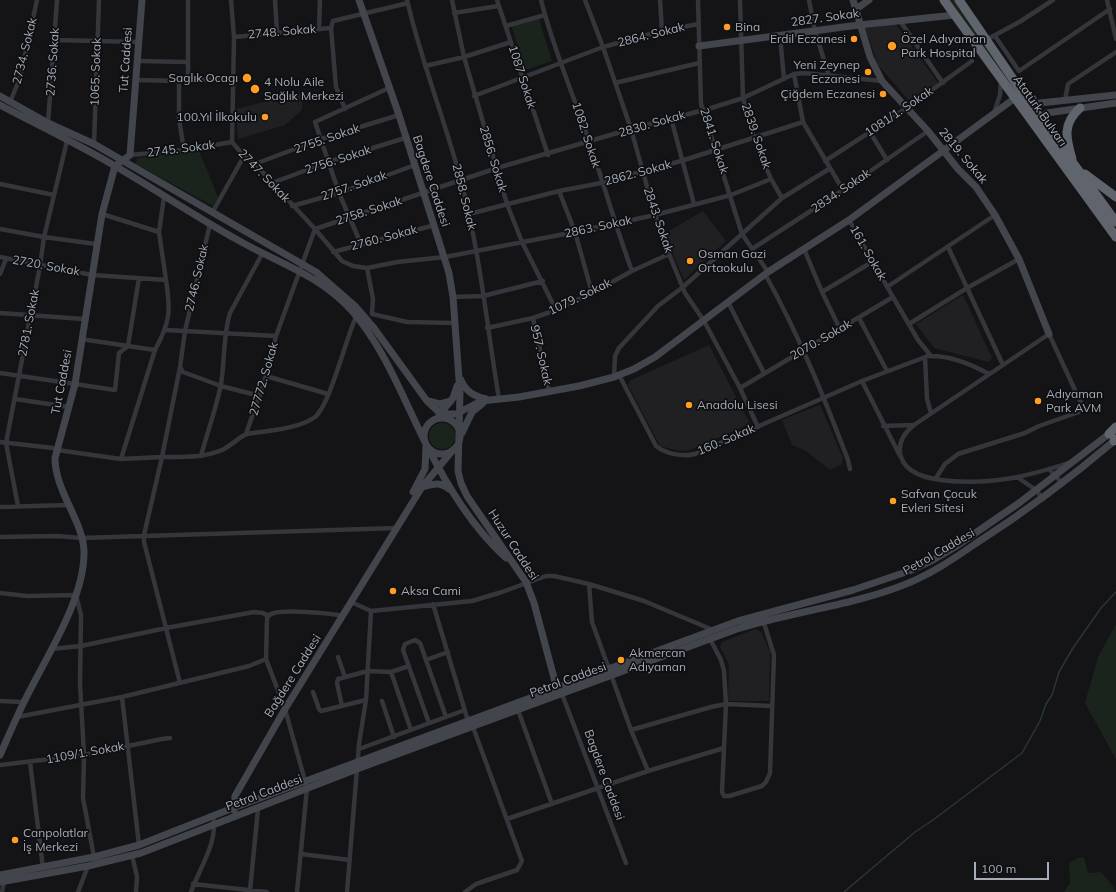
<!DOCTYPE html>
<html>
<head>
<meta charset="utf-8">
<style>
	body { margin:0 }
	#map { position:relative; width:1116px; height:892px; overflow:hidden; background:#141416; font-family:Mulish,sans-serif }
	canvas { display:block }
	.scale { position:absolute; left:974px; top:862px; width:75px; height:18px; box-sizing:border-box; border:2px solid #a4acb8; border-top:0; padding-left:5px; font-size:12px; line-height:14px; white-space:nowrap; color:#a4acb8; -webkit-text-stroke:3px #0f0f11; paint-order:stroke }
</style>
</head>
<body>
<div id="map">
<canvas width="1116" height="892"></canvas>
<div class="scale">100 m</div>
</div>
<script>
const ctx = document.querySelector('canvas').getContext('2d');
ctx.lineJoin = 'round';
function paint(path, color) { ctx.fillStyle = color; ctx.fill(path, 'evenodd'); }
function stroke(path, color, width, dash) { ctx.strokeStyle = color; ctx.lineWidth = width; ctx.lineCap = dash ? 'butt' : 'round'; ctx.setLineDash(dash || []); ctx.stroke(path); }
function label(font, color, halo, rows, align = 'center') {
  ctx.font = font + ' Mulish,sans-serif'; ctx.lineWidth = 3.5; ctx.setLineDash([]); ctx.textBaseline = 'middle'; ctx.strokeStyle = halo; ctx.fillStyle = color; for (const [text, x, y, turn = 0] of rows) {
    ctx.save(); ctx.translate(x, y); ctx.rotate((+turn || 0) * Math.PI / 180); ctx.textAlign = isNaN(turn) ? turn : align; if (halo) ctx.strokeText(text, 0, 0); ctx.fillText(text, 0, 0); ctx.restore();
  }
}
const built = new Path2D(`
	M896,24L938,83L910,102L878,65L865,28Z
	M303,92L302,110L285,125L238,139L236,109Z
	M703,211L726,241L684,280L664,234Z
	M963,295L992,358L989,362L934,348L916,324Z
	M709,345L750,424L690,450L679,451L660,446L628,385L631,380Z
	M819,405L821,407L843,458L841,465L830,470L806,451L792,445L782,420Z
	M755,629L761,632L770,651L769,701H728L729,664L720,647L722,642Z`);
const green = new Path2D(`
	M950,0H955L1022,98L1020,99Z
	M539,19L552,61L525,70L512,27Z
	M199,151L218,197L213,206L136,164L137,158Z
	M429 436a13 13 0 1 1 26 0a13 13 0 1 1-26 0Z
	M1116,624V759L1085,703L1098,657Z
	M1084,857L1088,873L1101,872L1112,885L1116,892H1064L1070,883L1069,863L1078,858Z`);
const stream = new Path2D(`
	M844,892L915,832L933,820L1022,753L1040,721L1046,704L1052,695L1059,672L1073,648L1101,608L1116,592`);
const street = new Path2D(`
	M188,0V81
	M231,0L234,37L232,142L244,156L255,164L315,229L342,261L353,266L367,268L397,262L445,257L575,232L655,215L731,195L771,179
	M275,0L277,33
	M407,0C421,61 445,120 461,181C480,252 487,327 499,399
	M452,0L464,57L507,204L522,242L556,310
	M497,0L548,155
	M541,0C553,48 573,94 589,141C604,184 616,228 632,271
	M585,0L603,47L631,129L655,215L669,254L685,293L704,321L740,388L758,427
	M660,0L662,31
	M698,0L701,104L742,234L768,272
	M740,0L743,98L754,138L771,179L782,198
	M809,0L815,31L829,76
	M1107,0L1116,39
	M454,13L498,6
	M900,21L943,83
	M506,26L545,15
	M319,29L320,0
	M780,36L784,79
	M995,36L1019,71L1110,9
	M234,37L331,28
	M55,40L138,42
	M986,40L1021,21L1053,0
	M137,61L188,62
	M425,66L464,57L511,42
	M794,74L803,122L843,190
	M136,80L179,81L233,79
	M179,81V119L184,150
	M615,83L699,63
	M474,96L603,47L662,31L698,24
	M1065,100L1068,84L1116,52
	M10,102L20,78L37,0
	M345,109L336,87L331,28L333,21L408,3
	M994,113L1000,95L1001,81
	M671,118L694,204
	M48,123L57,0
	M870,132L887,160
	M94,144L99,0
	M130,155L184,150L232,142
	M825,161L907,108L972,61
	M255,164L321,139L399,115
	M272,183L328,162L405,138
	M0,184L54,195
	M559,191L575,232L592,293
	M164,197L159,232L166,280
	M292,206L339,193L415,165
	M212,213L244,156
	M102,214L159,232
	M469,214L559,191L601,183L681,161L803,122
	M210,224L185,331L180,367L183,372L221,386L260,396
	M0,229L44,237L96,244
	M361,244L339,193L315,122L389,88
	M948,247L1003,365
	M752,249L843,190L928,131
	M804,249L822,292L840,329
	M333,252L435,225
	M0,257L92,275L166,280C171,312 170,322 155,350L81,339
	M367,268L373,299L372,314L407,322L455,323
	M0,274L6,259
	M765,274C798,333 824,397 848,460L850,469
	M887,287L995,215
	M822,292L872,262
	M453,297L483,296L543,281
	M893,297L918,340L931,356
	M728,302L764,373
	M0,313L84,319
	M533,318L549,391
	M859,318L887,371
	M909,324L967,288L1019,259
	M487,328L533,318L556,310L592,293L632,271L669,254
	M166,330L276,336
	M925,357L927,399L931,413
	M0,373L75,384
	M619,375L656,446C666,454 683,457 695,454L862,381L928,356C950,355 971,364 989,374
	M266,376L328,394
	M614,377L615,356L619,348L658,306L683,287L782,198L829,169
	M862,381L900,456
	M75,384L115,390L119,353L128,346L139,278
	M740,388L893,297L849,220
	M15,399L69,407
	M883,426L913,425
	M246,434L266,376L276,336L315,229L497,168L631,129L708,109L743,98L794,74L804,73L882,81
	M0,442L53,448L57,450L121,459L155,350
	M201,456C207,433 217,406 221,384C225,360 223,335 230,313L262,254
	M121,459L162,457L180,367
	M1049,469L1063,484
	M1017,477L1036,490L1043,499
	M936,478L945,464L958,454L1025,433L1039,426L1079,412L1081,403L1049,334L914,425C904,433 897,444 901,457C911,490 992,482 1018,477C1035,473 1052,469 1068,463
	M18,506L6,443L40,266L44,237L67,141
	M0,507L68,505
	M0,537L57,536L81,538L397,528
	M589,584L592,622L631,730L648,771
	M0,593L27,596L76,595L81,615L80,683L84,755L83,798L94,857
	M433,604L468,721
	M371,611L472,601L502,592L546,576H554L589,584L644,601L713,630
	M710,639L721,660L724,671L726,704L722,792L724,796H729L762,786L766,782L770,773L774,655L763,620
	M51,649L81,646L166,628L254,612L263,613L268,616
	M338,657L345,677
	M426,660L448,652
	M391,672L411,730
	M180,683L144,542V535L162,457C182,457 204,458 222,450C229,447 242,435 247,434C266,431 299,429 315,417C330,405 346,338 356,317
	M313,692L319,709L321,711L366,700
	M562,694L626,863
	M122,697L139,845
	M0,701L23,702
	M382,701L394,737
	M342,706L337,683L338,679L368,671L391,672L409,666
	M518,710L552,804
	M17,717L122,697L249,666L266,659
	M429,723L403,650L405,644L415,640L420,643L446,717
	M631,730L711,707L726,704L772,706
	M359,749L465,710
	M30,762L43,868
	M0,765L84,755L162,739L170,738
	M507,819L648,771L724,748
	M301,854L350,860
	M132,855L137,877L136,892
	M193,884L267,892
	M250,890L258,809
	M2,892L4,881
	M78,892L88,866
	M191,892C199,869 219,841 213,816
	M297,892L307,788L285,709L266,659L267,619C268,616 268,615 271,614C281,609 330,613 343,616
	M347,892L359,744L366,700L371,611L351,602
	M465,892L476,884L517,870L522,861L473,727`);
const secondary = new Path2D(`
	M359,0L399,115L449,273L453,297L460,393L458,471L461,483L467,496L526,582L534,603L557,689
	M853,0L870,57L882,81L928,131L958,169L976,187L995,215L1019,259L1049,334
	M855,10L869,0
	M699,46L859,25L955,15
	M0,96L48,123L94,144L316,272L356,307L374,328L427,401L444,417
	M1030,104L1116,95
	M0,105C38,125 78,144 115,166C156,190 195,216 236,239C277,263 319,274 352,311C386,350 404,401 427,446C448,487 472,527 506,558
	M1040,117L1047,113L1116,103
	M461,380C466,392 474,396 486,399
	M428,401L440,404L451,401
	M440,414H456L481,401L519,397L579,386L614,377L634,369L655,357L768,272L849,220L1015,98
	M439,415L453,398L457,386
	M424 436a18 18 0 1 1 36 0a18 18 0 1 1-36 0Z
	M462,433L472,412L483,403
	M422,487C434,484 439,481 449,489
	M413,492L425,469L426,447
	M0,755C8,737 16,718 25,700C46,657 85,599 84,551C83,521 55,491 55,458L75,384L102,214L115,166L130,155L142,0
	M234,810L235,796L285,709L422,487L453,450
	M0,875L94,857L139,845L233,808L738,621L853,590L909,571L933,560L955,547L1019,503L1109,434
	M0,882L88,866L141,853L357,769L737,629C790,612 849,606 901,586C928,576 952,560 975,544C1025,512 1068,480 1114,441`);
const highway = new Path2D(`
	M944,0L1116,237
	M959,0L1030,104L1116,222
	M1072,159C1066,138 1062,124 1080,108
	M1085,174L1116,197
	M1109,434L1116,427
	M1114,441L1116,439`);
const markers = [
	[727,27,4,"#ff9e22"],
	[854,39,4,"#ff9e22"],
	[892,46,5,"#ff9e22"],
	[868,72,4,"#ff9e22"],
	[247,78,5,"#ff9e22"],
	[255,89,5,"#ff9e22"],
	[883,94,4,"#ff9e22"],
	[265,117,4,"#ff9e22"],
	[690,261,4,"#ff9e22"],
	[1038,401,4,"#ff9e22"],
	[689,405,4,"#ff9e22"],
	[893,501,4,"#ff9e22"],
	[393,591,4,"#ff9e22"],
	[621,660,4,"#ff9e22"],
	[15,840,4,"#ff9e22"]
];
const streetNames = [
	["2827. Sokak",825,18,-8],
	["2748. Sokak",282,32,-5],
	["2864. Sokak",651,35,-14],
	["2734. Sokak",25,51,-76],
	["Tut Caddesi",126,60,-86],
	["2736. Sokak",53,62,-86],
	["1065. Sokak",96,72,-88],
	["1087 Sokak",522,77,72],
	["Atatürk Bulvarı",1040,111,55],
	["1081/1. Sokak",899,112,-34],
	["2830. Sokak",652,124,-16],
	["1082. Sokak",586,135,72],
	["2839. Sokak",756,136,71],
	["2755. Sokak",327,139,-19],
	["2841. Sokak",714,141,72],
	["2745. Sokak",181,149,-7],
	["2819. Sokak",963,156,50],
	["2856. Sokak",493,159,73],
	["2756. Sokak",338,160,-18],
	["2862. Sokak",638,173,-15],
	["2747. Sokak",264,176,46],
	["Bagdere Caddesi",431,181,72],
	["2757. Sokak",354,186,-19],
	["2834. Sokak",841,191,-34],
	["2858. Sokak",464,197,76],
	["2758. Sokak",369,211,-18],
	["2843. Sokak",658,220,71],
	["2863. Sokak",598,227,-12],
	["2760. Sokak",384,238,-15],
	["161. Sokak",868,253,60],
	["2720. Sokak",46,266,10],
	["2746. Sokak",197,278,-77],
	["1079. Sokak",580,297,-26],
	["2781. Sokak",29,323,-79],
	["2070. Sokak",821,340,-30],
	["957. Sokak",541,355,77],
	["27772. Sokak",264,379,-74],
	["Tut Caddesi",62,382,-79],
	["160. Sokak",726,440,-23],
	["Huzur Caddesi",513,545,57],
	["Petrol Caddesi",939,552,-30],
	["Bağdere Caddesi",293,676,-58],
	["Petrol Caddesi",568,680,-20],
	["1109/1. Sokak",85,753,-10],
	["Bagdere Caddesi",604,775,70],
	["Petrol Caddesi",264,793,-21]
];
const poiNames = [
	["Bina",735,27],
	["Erdil Eczanesi",846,39,"right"],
	["Özel Adıyaman",901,39],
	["Park Hospital",901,53],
	["Yeni Zeynep",860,65,"right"],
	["Eczanesi",860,79,"right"],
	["Saglık Ocagı",238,78,"right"],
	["4 Nolu Aile",264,82],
	["Sağlık Merkezi",264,96],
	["Çiğdem Eczanesi",875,94,"right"],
	["100.Yıl İlkokulu",257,117,"right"],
	["Osman Gazi",698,254],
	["Ortaokulu",698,268],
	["Adıyaman",1046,394],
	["Park AVM",1046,408],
	["Anadolu Lisesi",697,405],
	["Safvan Çocuk",901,494],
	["Evleri Sitesi",901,508],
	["Aksa Cami",401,591],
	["Akmercan",629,653],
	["Adıyaman",629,667],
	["Canpolatlar",23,833],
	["İş Merkezi",23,847]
];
paint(built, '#202023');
paint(green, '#1b241c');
stroke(stream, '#29353b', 1.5);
stroke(street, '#34363b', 4.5);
stroke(secondary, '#42454b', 7);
stroke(highway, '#60656d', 9);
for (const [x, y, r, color] of markers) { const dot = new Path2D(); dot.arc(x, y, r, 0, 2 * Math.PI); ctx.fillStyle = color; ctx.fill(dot); stroke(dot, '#0f0f11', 1.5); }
label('12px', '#a4acb8', '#0f0f11', streetNames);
label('12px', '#a4acb8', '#0f0f11', poiNames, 'left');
</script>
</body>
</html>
